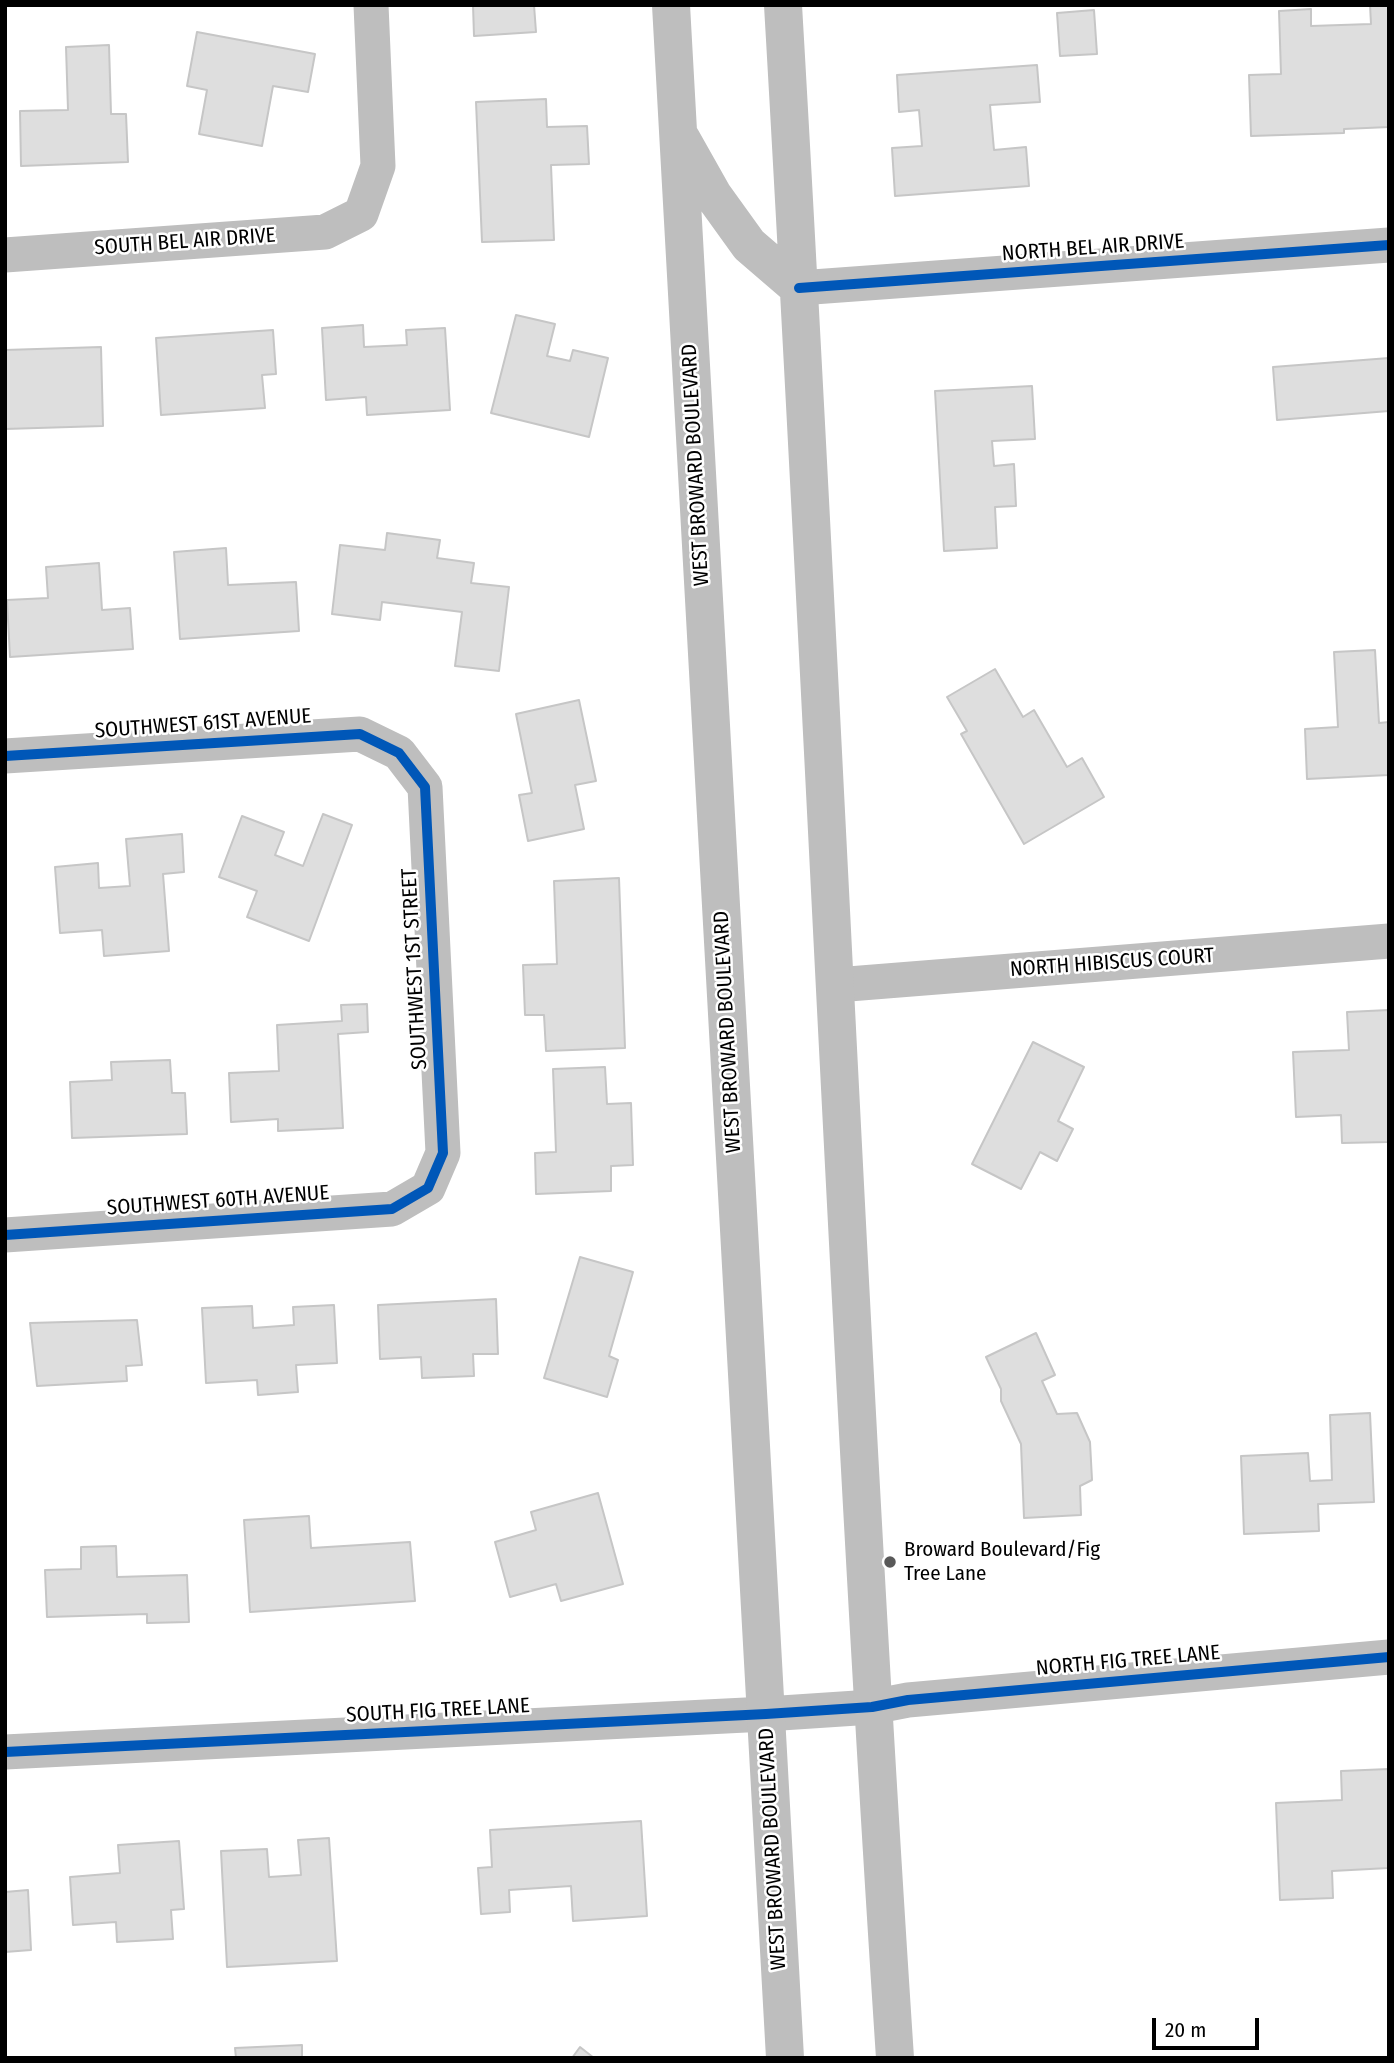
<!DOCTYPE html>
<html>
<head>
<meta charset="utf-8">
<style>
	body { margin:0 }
	#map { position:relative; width:1394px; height:2063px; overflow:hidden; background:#fff; font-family:"Fira Sans Condensed",sans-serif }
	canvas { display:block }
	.frame { position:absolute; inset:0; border:7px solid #000; pointer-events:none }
	.scale { position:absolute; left:1152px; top:2018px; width:107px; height:32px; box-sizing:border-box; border:4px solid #000; border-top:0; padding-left:9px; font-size:21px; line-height:24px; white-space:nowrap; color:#000; -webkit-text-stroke:5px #fff; paint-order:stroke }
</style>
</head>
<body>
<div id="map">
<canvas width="1394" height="2063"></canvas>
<div class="frame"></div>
<div class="scale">20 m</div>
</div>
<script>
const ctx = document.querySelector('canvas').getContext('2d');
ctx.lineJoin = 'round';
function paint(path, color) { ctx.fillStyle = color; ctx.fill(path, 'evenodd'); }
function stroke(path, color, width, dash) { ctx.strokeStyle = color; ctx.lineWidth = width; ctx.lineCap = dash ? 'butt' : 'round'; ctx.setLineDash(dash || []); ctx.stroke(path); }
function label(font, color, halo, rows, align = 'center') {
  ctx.font = font + ' "Fira Sans Condensed",sans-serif'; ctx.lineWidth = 5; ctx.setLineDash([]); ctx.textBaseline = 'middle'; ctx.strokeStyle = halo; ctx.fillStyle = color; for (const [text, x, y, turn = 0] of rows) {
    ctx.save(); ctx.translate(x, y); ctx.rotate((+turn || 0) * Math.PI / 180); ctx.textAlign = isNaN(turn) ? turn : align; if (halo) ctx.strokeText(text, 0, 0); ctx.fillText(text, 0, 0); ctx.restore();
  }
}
const building = new Path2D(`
	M473,5H534L536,32L474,36Z
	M1370,5H1389V127L1344,129V133L1251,136L1249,75L1281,74L1279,11L1311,9V26L1371,24Z
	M1094,10L1097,54L1060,56L1057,13Z
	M197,32L315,54L308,92L273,86L262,146L199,134L207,90L187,86Z
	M109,45L111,114H126L128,162L21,166L20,111L68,110L66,47Z
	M1037,65L1040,102L990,105L994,150L1026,147L1029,186L895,196L892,148L922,146L919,110L899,112L897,75Z
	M546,99L547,127L587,126L589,164L551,165L554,240L482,242L476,102Z
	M516,315L555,324L547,356L570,361L573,350L608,358L589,437L491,413Z
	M363,325L364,347L407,345L406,330L445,328L450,410L367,415L366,397L326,400L322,328Z
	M273,330L276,374L262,375L265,408L161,415L156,338Z
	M101,347L103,426L5,429V350Z
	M1389,358V411L1277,420L1273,367Z
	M1032,386L1035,439L992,441L994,466L1014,464L1016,506L995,507L997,548L944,551L935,391Z
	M387,533L440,540L437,558L474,563L471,583L509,587L499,671L455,666L462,612L382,602L380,620L332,614L340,545L385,550Z
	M226,548L228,585L296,582L299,631L180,639L174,552Z
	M99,563L102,610L130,608L133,649L10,657L7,600L48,598L46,567Z
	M1375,650L1379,723L1389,722V775L1307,779L1305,729L1338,727L1334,652Z
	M995,669L1023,717L1034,710L1067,767L1082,758L1104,797L1024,844L961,734L967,731L947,697Z
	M579,700L596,781L575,785L584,829L528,841L519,795L532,793L516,714Z
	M323,814L352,825L309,941L247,917L257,891L219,877L242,816L284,832L275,855L303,866Z
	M182,834L184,872L163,874L169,951L104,956L102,930L60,933L55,867L98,863L99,888L130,886L126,839Z
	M619,878L625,1048L546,1051L544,1015H525L523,965L557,964L554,881Z
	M367,1004L368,1032L338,1034L343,1128L278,1131V1119L231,1122L229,1073L279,1071L277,1025L342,1021L341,1005Z
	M1389,1010V1142L1342,1143L1341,1115L1296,1117L1293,1052L1349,1050L1347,1012Z
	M1033,1042L1084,1067L1058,1121L1073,1129L1057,1161L1040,1152L1021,1189L972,1164Z
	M170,1060L172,1093H185L187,1134L72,1138L70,1082L112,1080L111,1062Z
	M605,1067L607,1104L631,1103L633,1165L611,1166V1191L536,1194L535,1153L556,1152L553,1069Z
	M580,1257L633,1272L609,1356L618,1360L607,1397L544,1378Z
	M496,1299L498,1354H473L474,1376L422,1378L421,1357L380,1359L378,1305Z
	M334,1305L337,1363L296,1365L298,1392L258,1395L257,1380L206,1383L202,1308L252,1306L253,1328L294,1325L293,1307Z
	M137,1320L142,1365L126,1366L127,1381L37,1386L30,1323Z
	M1036,1333L1055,1375L1042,1381L1057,1414L1077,1413L1090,1442L1092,1480L1080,1486L1081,1515L1024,1518L1021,1444L1001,1401V1389L986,1357Z
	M1370,1413L1374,1502L1318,1504L1319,1531L1244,1534L1241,1456L1308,1453L1310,1481L1332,1480L1330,1415Z
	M598,1493L623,1584L561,1601L556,1584L510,1597L495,1542L536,1530L531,1512Z
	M309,1516L311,1548L410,1542L415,1601L250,1612L244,1520Z
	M116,1546L117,1577L187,1575L189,1622L147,1623V1614L47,1617L45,1570L81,1569V1547Z
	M1389,1769V1868L1332,1871L1333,1898L1280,1900L1276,1803L1342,1800L1341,1771Z
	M641,1821L647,1916L573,1921L571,1886L509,1890L510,1912L481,1914L478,1868L492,1867L490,1830Z
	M329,1838L337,1961L227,1967L221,1851L267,1849L269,1877L301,1875L298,1840Z
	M179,1841L184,1909L171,1910L173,1939L117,1942L116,1922L73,1925L70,1877L120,1873L118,1845Z
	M28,1890L31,1950L5,1952V1892Z
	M302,2045V2058H236L235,2048Z
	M580,2047L594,2058H572Z`);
const street = new Path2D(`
	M5,255L325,232L361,214L378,166L371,5
	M799,288L1389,245
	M5,756L360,734L399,753L425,787L443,1153L428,1188L392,1209L5,1235
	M836,985L1389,941
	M5,1752L766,1714L872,1707L908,1700L1389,1657`);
const primary = new Path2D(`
	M671,5L785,2058
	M783,5C823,689 850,1374 895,2058
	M682,140L713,195L749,245L799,288`);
const cycleway = new Path2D(`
	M799,288L1389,245
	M5,756L360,734L399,753L425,787L443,1153L428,1188L392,1209L5,1235
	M5,1752L766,1714L872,1707L908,1700L1389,1657`);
const markers = [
	[890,1562,7,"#595959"]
];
const streetNames = [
	["SOUTH BEL AIR DRIVE",185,242,-4],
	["NORTH BEL AIR DRIVE",1093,248,-4],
	["WEST BROWARD BOULEVARD",696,465,-93],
	["SOUTHWEST 61ST AVENUE",203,724,-4],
	["NORTH HIBISCUS COURT",1112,963,-4],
	["SOUTHWEST 1ST STREET",415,969,-93],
	["WEST BROWARD BOULEVARD",728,1032,-93],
	["SOUTHWEST 60TH AVENUE",218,1201,-4],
	["NORTH FIG TREE LANE",1128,1661,-5],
	["SOUTH FIG TREE LANE",438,1711,-3],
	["WEST BROWARD BOULEVARD",773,1849,-93]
];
const poiNames = [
	["Broward Boulevard/Fig",904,1550],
	["Tree Lane",904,1574]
];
paint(building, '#dedede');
stroke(building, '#c6c6c6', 2);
stroke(street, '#bebebe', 35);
stroke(primary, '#bebebe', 38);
stroke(cycleway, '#0057b8', 10);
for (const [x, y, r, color] of markers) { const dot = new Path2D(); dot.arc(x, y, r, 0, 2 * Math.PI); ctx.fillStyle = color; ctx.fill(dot); stroke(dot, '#fff', 2.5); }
label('21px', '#000', '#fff', streetNames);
label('21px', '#000', '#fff', poiNames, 'left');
</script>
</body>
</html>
